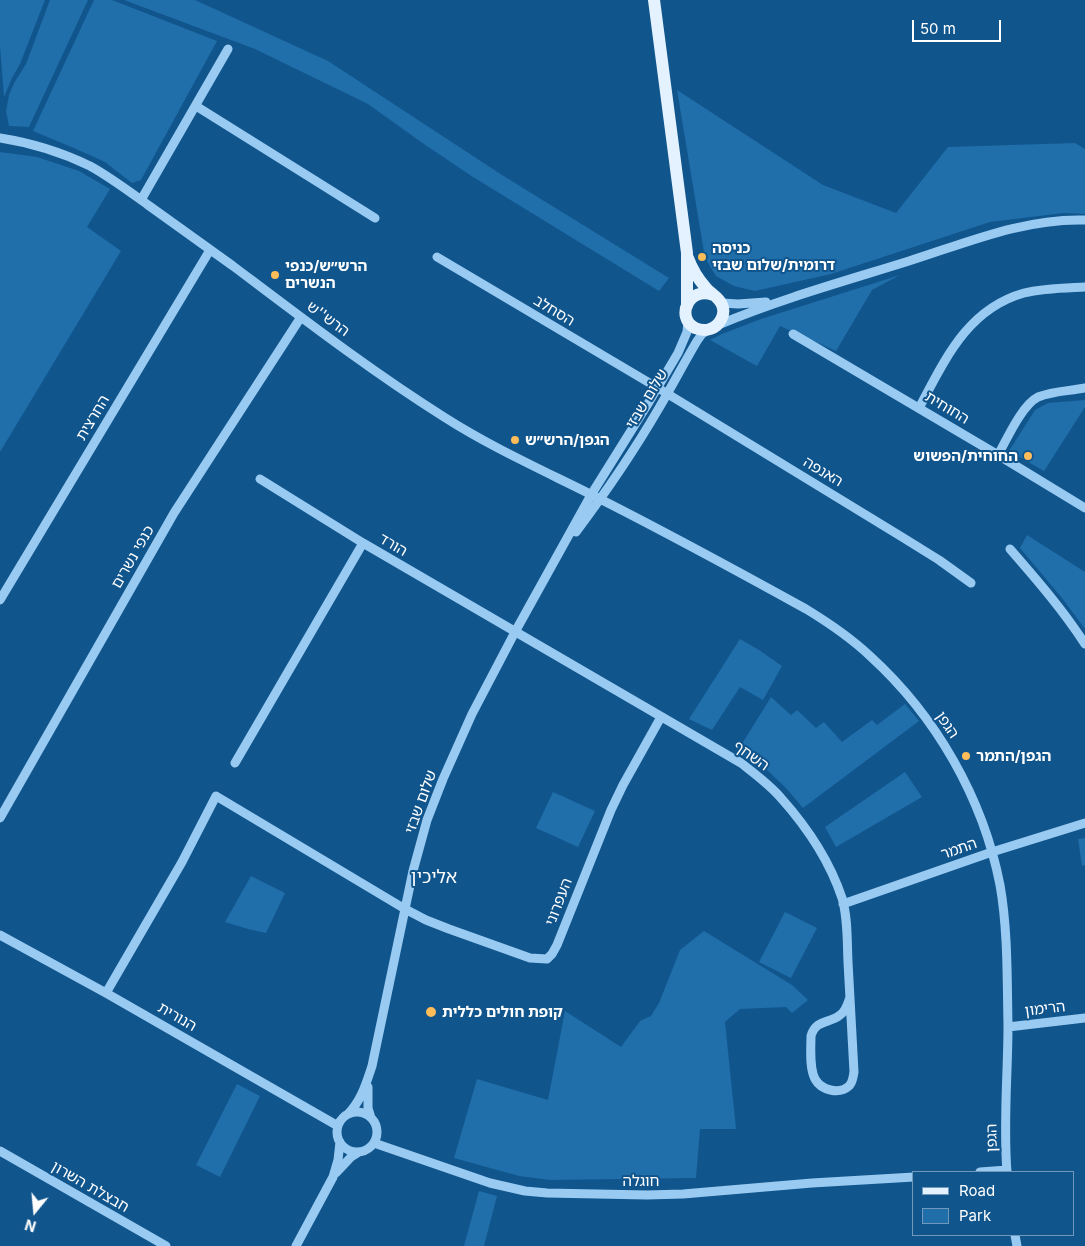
<!DOCTYPE html>
<html>
<head>
<meta charset="utf-8">
<style>
	body { margin:0 }
	#map { position:relative; width:1085px; height:1246px; overflow:hidden; background:#11558d; font-family:Inter,sans-serif }
	canvas { display:block }
	.legend { position:absolute; left:912px; top:1171px; width:162px; height:65px; box-sizing:border-box; background:#11558d; border:1px solid #7099bb; margin:0; padding:6px 9px; list-style:none; font-size:15px; color:#fff }
	.legend li { display:flex; align-items:center; gap:10px; height:25px }
	.legend b { width:25px; border:1px solid #7099bb }
	.north { position:absolute; left:10px; top:1186px; width:50px; height:50px; -webkit-text-stroke:4px #11558d; paint-order:stroke; rotate:197deg; font-size:14px; font-weight:700; line-height:20px; text-align:center; color:#fff }
	.north::after { content:''; display:block; margin:auto; width:18px; height:22px; background:#fff; clip-path:polygon(50% 0,100% 100%,50% 72%,0 100%) }
	.scale { position:absolute; left:912px; top:20px; width:89px; height:22px; box-sizing:border-box; border:2px solid #fff; border-top:0; padding-left:6px; font-size:15px; line-height:18px; white-space:nowrap; color:#fff; -webkit-text-stroke:4px #11558d; paint-order:stroke }
</style>
</head>
<body>
<div id="map">
<canvas width="1085" height="1246"></canvas>
<ul class="legend">
<li><b style="height:6px;background:#e4f2ff"></b>Road</li>
<li><b style="height:14px;background:#206eaa"></b>Park</li>
</ul>
<div class="north">N</div>
<div class="scale">50 m</div>
</div>
<script>
const ctx = document.querySelector('canvas').getContext('2d');
ctx.lineJoin = 'round';
function paint(path, color) { ctx.fillStyle = color; ctx.fill(path, 'evenodd'); }
function stroke(path, color, width, dash) { ctx.strokeStyle = color; ctx.lineWidth = width; ctx.lineCap = dash ? 'butt' : 'round'; ctx.setLineDash(dash || []); ctx.stroke(path); }
function label(font, color, halo, rows, align = 'center') {
  ctx.font = font + ' Inter,"Noto Sans Hebrew",sans-serif'; ctx.lineWidth = 4; ctx.setLineDash([]); ctx.textBaseline = 'middle'; ctx.strokeStyle = halo; ctx.fillStyle = color; for (const [text, x, y, turn = 0] of rows) {
    ctx.save(); ctx.translate(x, y); ctx.rotate((+turn || 0) * Math.PI / 180); ctx.textAlign = isNaN(turn) ? turn : align; if (halo) ctx.strokeText(text, 0, 0); ctx.fillText(text, 0, 0); ctx.restore();
  }
}
const green = new Path2D(`
	M0,0H45L20,64L12,78L4,97L0,46Z
	M50,0H88L29,127L9,126L6,111L9,95L14,83L26,64Z
	M94,0H112L217,41L141,180L132,183L105,162L76,149L33,131Z
	M124,0H195L328,61L502,175L669,278L659,291L473,177L421,142L368,104L255,49Z
	M677,90L823,185L896,213L948,147L1075,143L1085,149V214L1064,213L990,222L831,274L755,291L734,286L716,276L705,258Z
	M0,152L37,157L79,171L110,189L87,227L121,251L0,452Z
	M900,275L872,290L836,351L780,326L757,366L710,340L722,334L758,320Z
	M1085,400V407L1044,471L1009,451L1035,410L1048,403Z
	M1027,535L1085,572V629L1062,598L1020,548Z
	M740,639L759,650L782,666L763,700L740,687L712,730L689,719Z
	M771,697L791,715L797,710L816,728L824,722L842,742L872,720L877,725L905,704L919,721L803,808L786,788L767,770L737,752Z
	M905,772L922,797L836,847L825,827Z
	M553,792L595,811L578,847L536,828Z
	M1085,838V865L1082,866L1078,839Z
	M251,876L285,893L266,933L248,929L225,922Z
	M785,912L817,928L791,978L759,962Z
	M704,931L792,985L808,1000L792,1013L786,1007L740,1009L725,1022L736,1129H700L696,1178L550,1180L519,1176L454,1158L477,1079L548,1100L565,1011L621,1047L640,1021L651,1016L659,1003L680,950Z
	M237,1084L260,1096L220,1177L196,1165Z
	M479,1191L497,1196L484,1246H464Z`);
const minor = new Path2D(`
	M196,106L375,218
	M0,138C32,143 61,152 90,166C110,177 130,192 148,205C177,226 205,246 233,266C302,318 371,371 444,417C494,449 549,473 602,500C671,535 739,572 806,609C829,623 851,638 870,656C936,716 983,798 1000,885C1008,930 1007,979 1008,1025C1008,1074 1003,1123 1007,1172
	M141,200L228,49
	M437,257L658,388L902,537L939,560L971,583
	M722,303L738,304L766,302
	M718,325C780,299 845,281 909,261C966,243 1024,218 1085,220
	M793,334L998,455L1085,508
	M919,408C945,360 967,309 1024,293C1044,288 1065,288 1085,287
	M998,455C1007,439 1022,405 1038,397C1053,391 1070,391 1085,388
	M260,479L363,543L741,763C755,774 770,785 781,798C806,826 830,862 842,898C848,918 847,941 848,962C850,999 852,1035 854,1072C853,1077 853,1082 849,1086C839,1095 821,1090 815,1079C809,1068 811,1048 811,1036C816,1019 829,1024 840,1015C846,1011 848,1003 850,997
	M576,532C606,492 634,451 659,408C672,386 684,363 697,341L702,334L708,330
	M1010,549C1037,580 1063,610 1085,644
	M0,600L210,250
	M235,763L363,543
	M0,818L174,513L301,317
	M843,904L992,852L1085,823
	M0,935L106,993L338,1126
	M106,993L182,862L216,796L405,909L426,920L449,929L530,958L547,959L552,954L557,945L611,810L623,785L661,717
	M1008,1027L1085,1018
	M368,1087V1108L371,1118
	M337 1132a20 20 0 1 1 40 0a20 20 0 1 1-40 0Z
	M348,1114C361,1101 366,1084 372,1066L413,871L427,820L443,779L472,714L515,632L591,495L649,402L678,353L687,332L688,321
	M374,1143L490,1183L525,1191L547,1193L647,1195L683,1194L812,1183L914,1177
	M0,1151L166,1246
	M980,1172L1007,1170
	M336,1173L351,1157L359,1152
	M1015,1235L1017,1246
	M296,1246L333,1177L338,1160L340,1142`);
const major = new Path2D(`
	M654,0L687,253V306
	M688,258C692,269 699,280 706,288C711,294 719,297 722,305C726,314 720,326 710,329C705,331 700,330 695,328C675,317 689,286 713,295`);
const markers = [
	[702,257,5,"#ffbd5a"],
	[275,275,5,"#ffbd5a"],
	[515,440,5,"#ffbd5a"],
	[1028,456,5,"#ffbd5a"],
	[966,756,5,"#ffbd5a"],
	[431,1012,6,"#ffbd5a"]
];
const poiNames = [
	["כניסה",712,248],
	["דרומית/שלום שבזי",712,265],
	["הרש״ש/כנפי",285,266],
	["הנשרים",285,283],
	["הגפן/הרש״ש",525,440],
	["החוחית/הפשוש",1018,456,"right"],
	["הגפן/התמר",976,756],
	["קופת חולים כללית",442,1012]
];
const streetNames = [
	["הסחלב",554,311,31],
	["הרש''ש",328,319,36],
	["שלום שבזי",647,399,-59],
	["החוחית",947,408,31],
	["החרצית",93,418,-59],
	["האנפה",823,472,31],
	["הורד",393,545,30],
	["כנפי נשרים",133,557,-60],
	["הגפן",947,725,56],
	["השחף",751,756,35],
	["שלום שבזי",421,802,-70],
	["התמר",959,849,-19],
	["העפרוני",559,902,-69],
	["הרימון",1045,1009,-7],
	["הנורית",177,1017,30],
	["הגפן",992,1138,-91],
	["חוגלה",641,1181],
	["חבצלת השרון",90,1187,30]
];
const quarterNames = [
	["אליכין",434,878]
];
paint(green, '#206eaa');
stroke(minor, '#99cbf2', 9);
stroke(major, '#e4f2ff', 12);
for (const [x, y, r, color] of markers) { const dot = new Path2D(); dot.arc(x, y, r, 0, 2 * Math.PI); ctx.fillStyle = color; ctx.fill(dot); stroke(dot, '#11558d', 2); }
label('bold 15px', '#fff', '#11558d', poiNames, 'left');
label('15px', '#fff', '#11558d', streetNames);
label('18px', '#fff', '#11558d', quarterNames);
</script>
</body>
</html>
